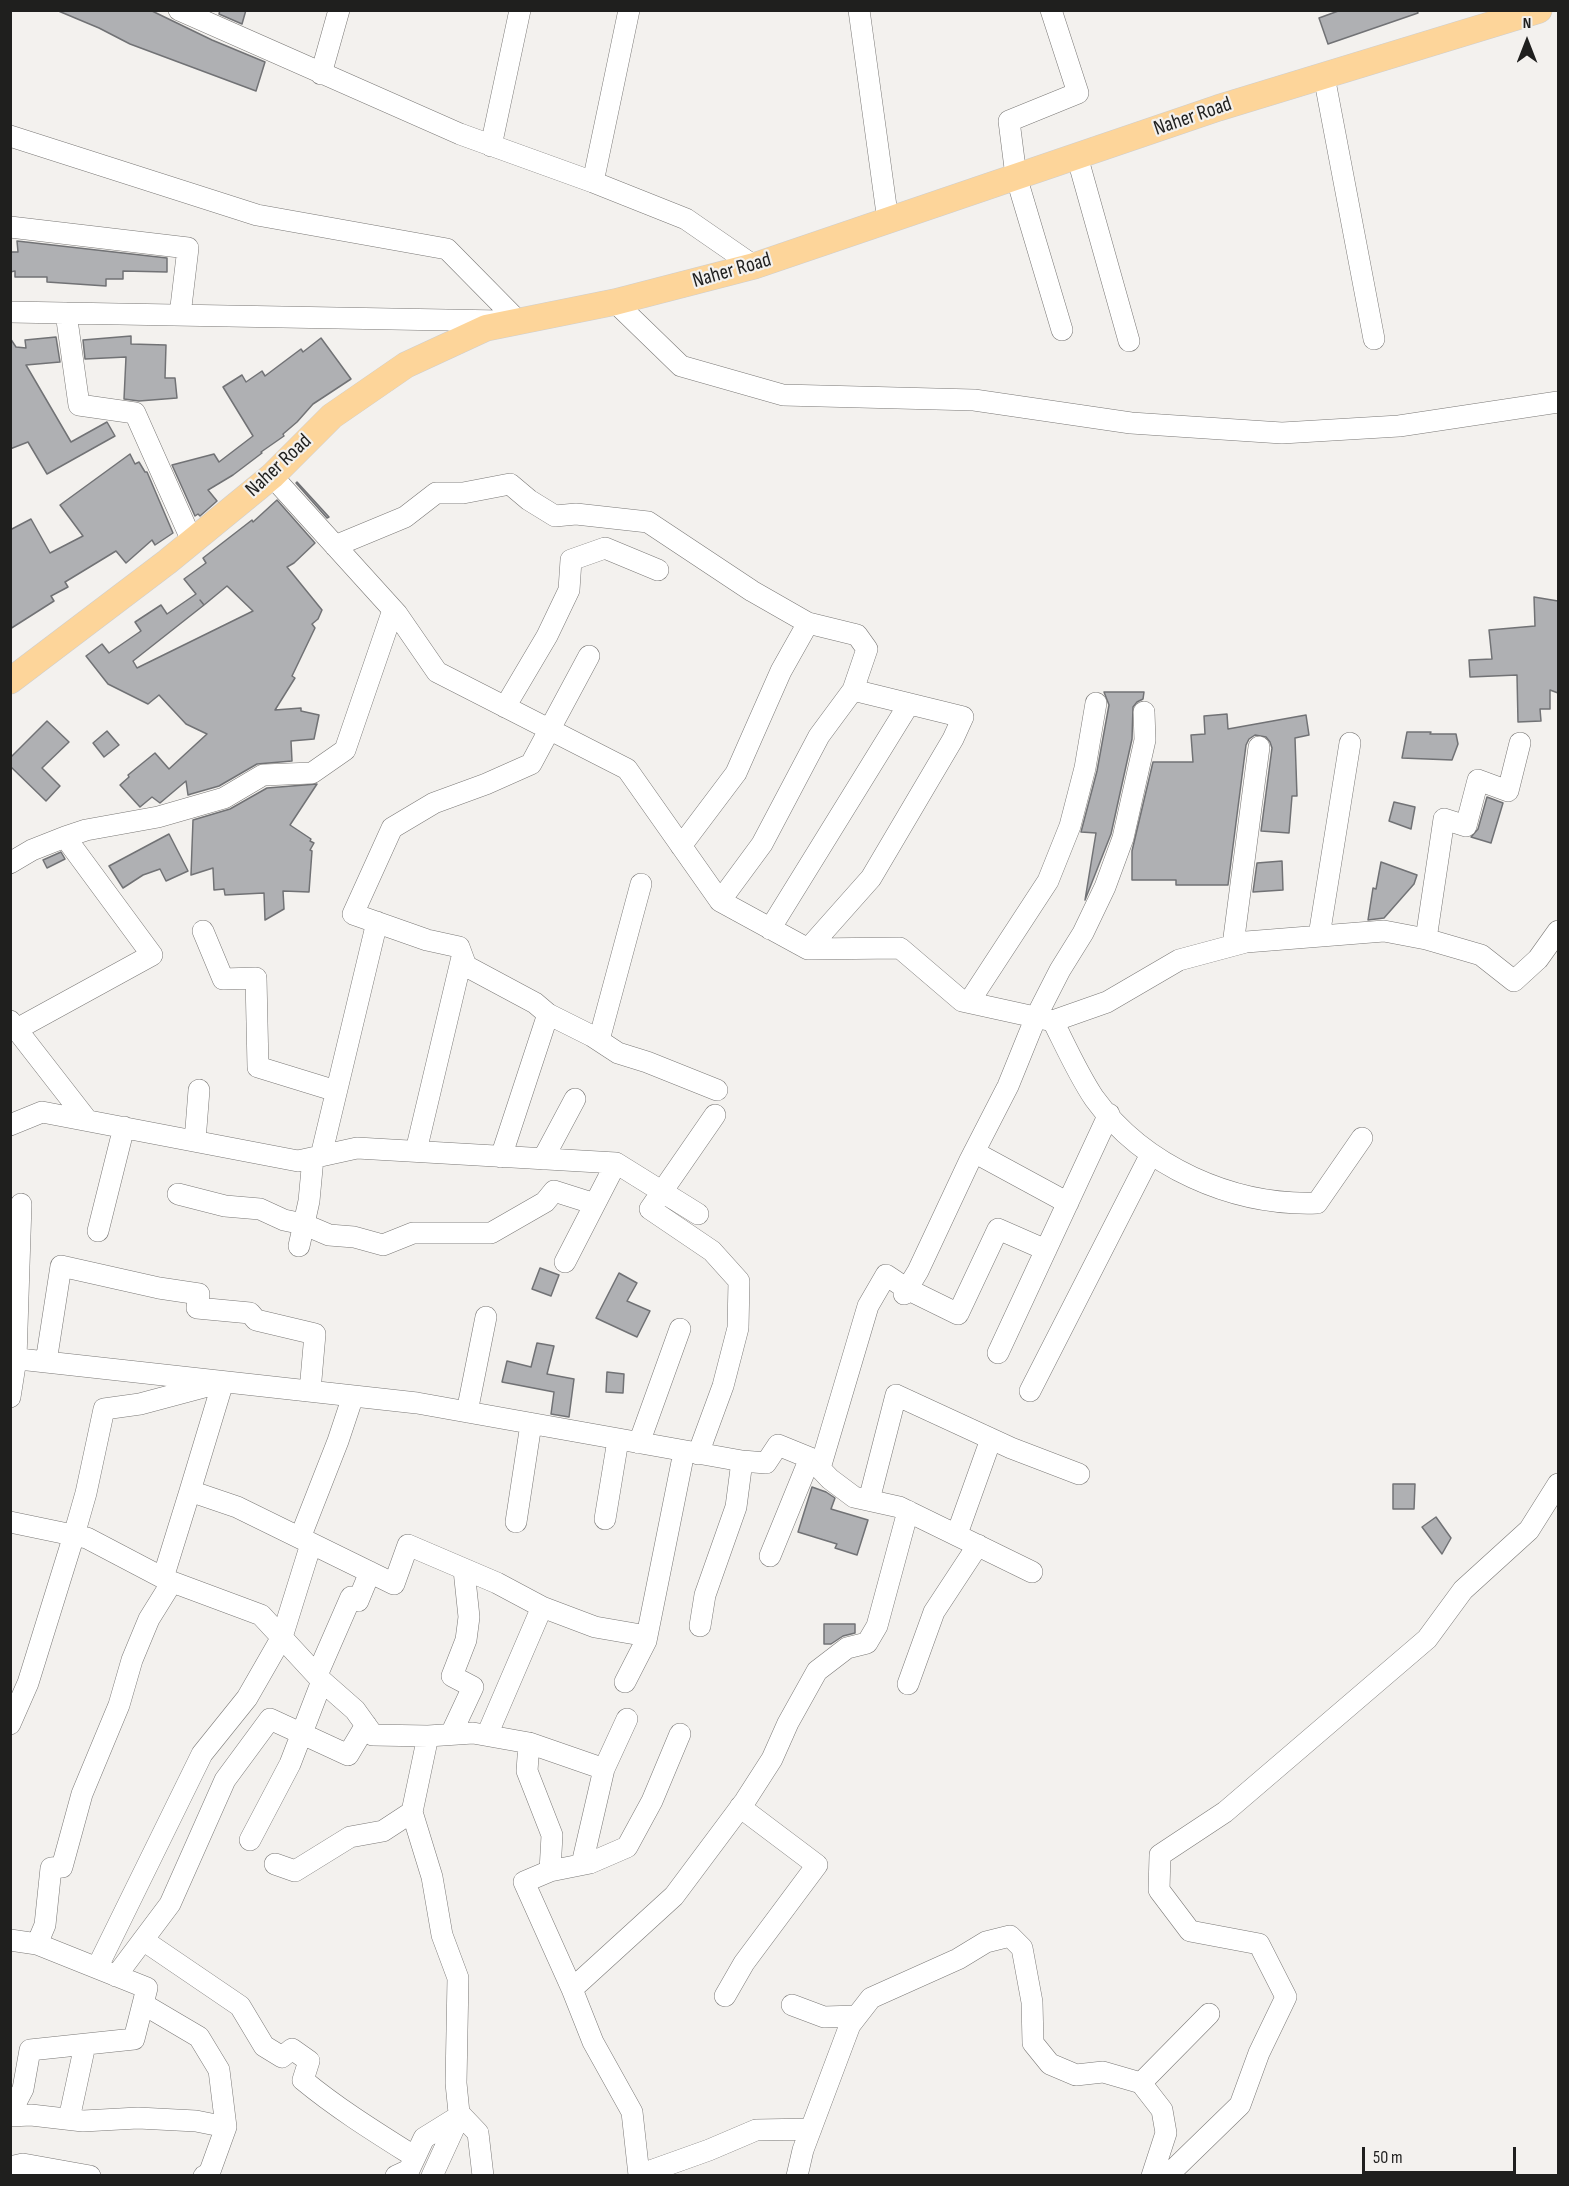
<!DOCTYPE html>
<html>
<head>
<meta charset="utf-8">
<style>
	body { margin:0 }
	#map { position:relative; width:1569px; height:2186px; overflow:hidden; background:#f3f1ee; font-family:"Sofia Sans Condensed",sans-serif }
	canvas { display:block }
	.frame { position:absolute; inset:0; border:12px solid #1f1f1e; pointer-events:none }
	.north { position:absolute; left:1497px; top:12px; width:60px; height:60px; -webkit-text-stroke:4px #f3f1ee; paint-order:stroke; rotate:0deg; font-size:16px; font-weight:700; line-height:24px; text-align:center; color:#1f1f1e }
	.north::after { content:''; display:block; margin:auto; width:21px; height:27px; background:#1f1f1e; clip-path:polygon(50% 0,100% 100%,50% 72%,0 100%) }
	.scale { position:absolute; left:1362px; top:2147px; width:154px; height:27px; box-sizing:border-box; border:3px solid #1f1f1e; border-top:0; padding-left:8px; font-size:18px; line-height:21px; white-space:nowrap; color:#1f1f1e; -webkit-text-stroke:4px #f3f1ee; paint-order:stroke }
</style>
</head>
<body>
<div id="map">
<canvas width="1569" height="2186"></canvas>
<div class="frame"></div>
<div class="north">N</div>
<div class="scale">50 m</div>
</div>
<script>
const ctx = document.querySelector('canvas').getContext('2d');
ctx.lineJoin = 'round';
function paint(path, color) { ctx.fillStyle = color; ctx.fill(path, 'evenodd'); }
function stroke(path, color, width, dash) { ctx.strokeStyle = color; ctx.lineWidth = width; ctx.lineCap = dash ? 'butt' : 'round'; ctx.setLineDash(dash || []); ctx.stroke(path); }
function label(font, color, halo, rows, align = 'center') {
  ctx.font = font + ' "Sofia Sans Condensed",sans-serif'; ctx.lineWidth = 4.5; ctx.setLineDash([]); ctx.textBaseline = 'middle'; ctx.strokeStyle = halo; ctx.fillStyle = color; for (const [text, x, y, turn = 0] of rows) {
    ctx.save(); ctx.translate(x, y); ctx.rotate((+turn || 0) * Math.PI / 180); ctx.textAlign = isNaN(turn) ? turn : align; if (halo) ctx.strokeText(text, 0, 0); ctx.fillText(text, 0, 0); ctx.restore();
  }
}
const building = new Path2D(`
	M56,10H150L212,40L265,62L256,91L130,44L99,28Z
	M220,10H246L242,24L219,14Z
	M1341,10H1417L1418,13L1328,44L1319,18Z
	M17,241L167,258V272L123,271V279H106V286L47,282V277H15V271L10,272V252H18Z
	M131,336V344L166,345L165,378H175L177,398L139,401L124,399L126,357L85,359L83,340Z
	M56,337L60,362L26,365L71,442L107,422L115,436L47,474L28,442L10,449V338L16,347L26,348L25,340Z
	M321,338L351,379L313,404L297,422L283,434L284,436L261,452L262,453L233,475L208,490L217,501L200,516L198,514L195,516L172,465L214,454L219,462L253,436L223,387L242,375L246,382L262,371L265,376L301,349L303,352Z
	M130,454L135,464L139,462L145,472H147L173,533L155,545L152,540L126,563L116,551L65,582L68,587L51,596L54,601L10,629V530L31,519L50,553L83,536L60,505Z
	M297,482L329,517L327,518L296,483Z
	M277,500L315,543L294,563L287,567L322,610L318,619L312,624L315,628L292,676L295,678L275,710L301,708V711L319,715L314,739L291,741L292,761L257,764L219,786L191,794L188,795L186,781L160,803L152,797L140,807L120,785L129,777L128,775L155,753L169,769L207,734L186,724L159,695L148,704L108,684L86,656L102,644L109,653L141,631L135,622L161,605L167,614L196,594L184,579L206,563L203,558L252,520L253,522ZM227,586L253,611L137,668L133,661L204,605L200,600L204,605Z
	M1534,597L1558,601V693L1550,690V709H1540L1541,721L1518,722L1517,675L1470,677L1469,660L1492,659L1489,630L1535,626Z
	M1104,692H1144L1143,699L1137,702L1133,707L1132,739L1111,834L1085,900L1096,833L1081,832L1097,771L1109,705Z
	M1227,714L1228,729L1306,715L1309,735L1295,738L1297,796H1292L1289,833L1261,831L1272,748L1270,742L1266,737L1255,735L1249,739L1246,745L1228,885H1176V880H1132V851L1153,762H1193L1191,735L1205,734L1204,716Z
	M47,721L69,742L42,768L60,786L46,801L10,766V758Z
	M107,731L119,745L104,757L93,743Z
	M1407,732H1431L1430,734H1456L1458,744L1452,760L1402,758Z
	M317,784L290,825L311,839L310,841L314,843L310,850L312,851L309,892L283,891L284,909L265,920L264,893L225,895L224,889L214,890L213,868L191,875L193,820L230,809L267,788Z
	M1487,797L1503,803L1491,843L1471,837L1478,829Z
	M1394,802L1415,807L1411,829L1389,821Z
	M169,834L188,871L166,881L160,869L143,875L123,888L109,866Z
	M61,852L65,859L47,868L43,860Z
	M1282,861L1283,890L1253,892L1257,863Z
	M1381,862L1417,875L1414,884L1384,918L1368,920L1373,888L1376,889Z
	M540,1268L559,1275L551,1296L532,1289Z
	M619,1273L637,1283L627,1301L650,1311L637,1337L596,1318Z
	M537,1343L554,1346L547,1374L574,1379L569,1417L551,1414L554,1392L502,1382L507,1361L531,1367Z
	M607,1372L624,1374L623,1393L606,1392Z
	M1393,1484H1415L1414,1509H1393Z
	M812,1487L826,1492L835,1498L831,1509L868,1520L857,1555L835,1548L837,1544L798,1532Z
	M1436,1517L1451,1538L1442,1554L1422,1527Z
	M824,1624H855V1633L843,1636L831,1644H824Z`);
const minor = new Path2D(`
	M179,10L460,134L593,182L686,219L754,266
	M859,10L888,221
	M1051,10L1078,93L1009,121L1016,176L1062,330
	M321,74L339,10
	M1324,76L1374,339
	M10,136L257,215L447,249L519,322
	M491,146L520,10
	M1077,156L1129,341
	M593,182L629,10
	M10,227L188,248L180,315
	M615,302L681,366L783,395L974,400L1131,423L1282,433L1399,426L1558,402
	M10,312L501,321
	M66,313L79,405L135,413L192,541
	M272,476L397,614L437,672L627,769L720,901L808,949L900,948L962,1001L1053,1021L1107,1002L1179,960L1246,942L1384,931L1426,939L1481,955L1514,981L1538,959L1558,931
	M335,546L405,517L436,493H463L510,484L529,500L555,516L576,514L648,522L752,591L808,623L857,635L867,649L853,690L963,717L953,739L871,878L808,949
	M589,656L531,764L486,784L434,803L392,828L353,914L427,940L459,947L466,966L535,1003L548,1014L592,1036L618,1053L647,1062L717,1090
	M505,707L547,636L569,590L571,560L605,548L658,570
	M681,846L736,773L781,671L808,623
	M10,863L32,850L65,837L86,830L158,817L224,798L263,775L312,773L345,750L393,610
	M720,901L762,844L819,736L853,690
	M770,929L909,704
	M203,931L223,979L256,978L258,1067L336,1091
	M1319,936L1350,743
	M1426,939L1444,819L1466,826L1478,780L1508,791L1520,743
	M1233,945L1259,747
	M969,1002L1048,881L1070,826L1085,768L1096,703
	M10,1021L87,1120
	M1053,1021C1066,1047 1078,1074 1094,1098C1144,1167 1233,1206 1317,1203L1362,1138
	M17,1029L152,955L65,837
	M599,1040L641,884
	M10,1125L42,1112L298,1161L357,1148L616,1163L698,1214
	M195,1141L199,1090
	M416,1151L462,957
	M974,1152L1068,1203
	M321,1156L377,922
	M501,1157L548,1014
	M543,1159L575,1099
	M178,1194L225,1206L260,1209L284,1220L303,1224L329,1235L354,1237L383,1245L413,1233H491L545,1202L554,1191L595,1204
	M98,1231L124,1127
	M299,1246L309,1201L313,1158
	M565,1262L616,1163
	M904,1294L918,1271L970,1160L1008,1086L1036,1017L1060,970L1083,933L1105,887L1123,838L1145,740L1144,712
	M998,1353L1109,1114
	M10,1358L417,1403L742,1461L766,1463L778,1445L810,1458L830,1479L854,1497L899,1507L1032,1572
	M46,1362L61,1266L159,1288L199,1294L197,1308L250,1313L256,1320L315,1334L310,1391
	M223,1382L190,1491L237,1507L394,1584L408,1545L497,1583L542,1607L595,1627L647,1636
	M1030,1391L1151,1154
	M10,1397L16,1359L21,1204
	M467,1412L486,1317
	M639,1443L680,1329
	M698,1454L723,1386L738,1328L739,1281L712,1251L650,1209L715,1115
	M820,1468L868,1306L886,1275L907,1289L958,1314L998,1229L1046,1250
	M869,1500L896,1395L1011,1448L1079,1474
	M605,1519L618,1440
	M10,1522L87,1538L167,1580L261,1615L322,1681L355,1710L373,1735L428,1736L473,1733L529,1743L604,1769
	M516,1522L531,1424
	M957,1534L991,1439
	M300,1538L338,1441L353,1396
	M770,1556L810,1458
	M163,1578L190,1491
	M700,1626L705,1595L736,1507L742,1461
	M317,1675L351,1597L358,1601L370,1572
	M625,1682L646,1641L684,1452
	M908,1684L934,1612L978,1545
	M10,1724L28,1683L74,1535L86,1493L104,1409L140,1404L211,1385
	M451,1734L473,1687L452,1676L466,1640L469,1617L464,1570
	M487,1735L542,1607
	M529,1743L527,1771L552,1835L550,1871L524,1882L572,1989L674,1896L745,1801L772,1759L788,1723L817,1671L847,1648L867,1643L877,1626L908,1511
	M412,1812L432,1877L442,1935L458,1978L456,2083L459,2113L478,2133L483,2176
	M250,1840L290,1764L322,1681
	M275,1864L295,1871L350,1837L383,1831L412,1812L428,1736
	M582,1864L604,1769L627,1719
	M550,1871L590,1863L627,1847L652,1801L680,1734
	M10,1940L37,1944L147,1988L134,2039L30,2050L23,2089L10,2114
	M143,1940L240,2006L264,2046L282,2057L292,2049L309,2061L303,2080C338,2109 377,2133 415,2157
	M37,1944L45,1925L51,1868L62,1867L82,1794L119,1705L132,1660L149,1619L172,1582
	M97,1968L202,1754L247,1698L282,1637L311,1544
	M116,1976L170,1904L225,1780L270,1719L348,1755L366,1725
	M572,1989L593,2042L632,2112L639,2175L709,2150L756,2130L811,2129
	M725,1996L744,1963L817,1865L740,1807
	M143,2004L199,2037L219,2070L226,2127L209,2174L204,2176
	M792,2005L824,2017L857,2016
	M1141,2083L1162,2110L1166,2133L1152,2176
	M10,2116L31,2115L83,2121L138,2118L196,2121L226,2127
	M69,2119L85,2045
	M10,2167L23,2164L90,2176
	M396,2176L409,2170L424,2138L461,2115
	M432,2176L460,2115
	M797,2176L803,2150L850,2025L871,1998L958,1959L986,1942L1010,1936L1022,1948L1032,2002L1033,2043L1050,2064L1076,2075L1103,2072L1141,2083L1209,2014
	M1167,2176L1240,2105L1259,2053L1286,1997L1259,1944L1190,1931L1159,1890L1160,1855L1225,1812L1427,1639L1463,1590L1529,1530L1558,1484`);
const major = new Path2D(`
	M10,681L167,562L272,476L332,416L406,365L486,328L615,302L754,266L1218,108L1539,10`);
const streetNames = [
	["Naher Road",1193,117,-19],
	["Naher Road",732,271,-16],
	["Naher Road",279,466,-43]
];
paint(building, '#afb0b3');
stroke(building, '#717275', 1.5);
stroke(minor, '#7a7876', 22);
stroke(major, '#cecece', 27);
stroke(minor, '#fff', 21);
stroke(major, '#fdd59a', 26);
label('21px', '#1f1f1e', '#f3f1ee', streetNames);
</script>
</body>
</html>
